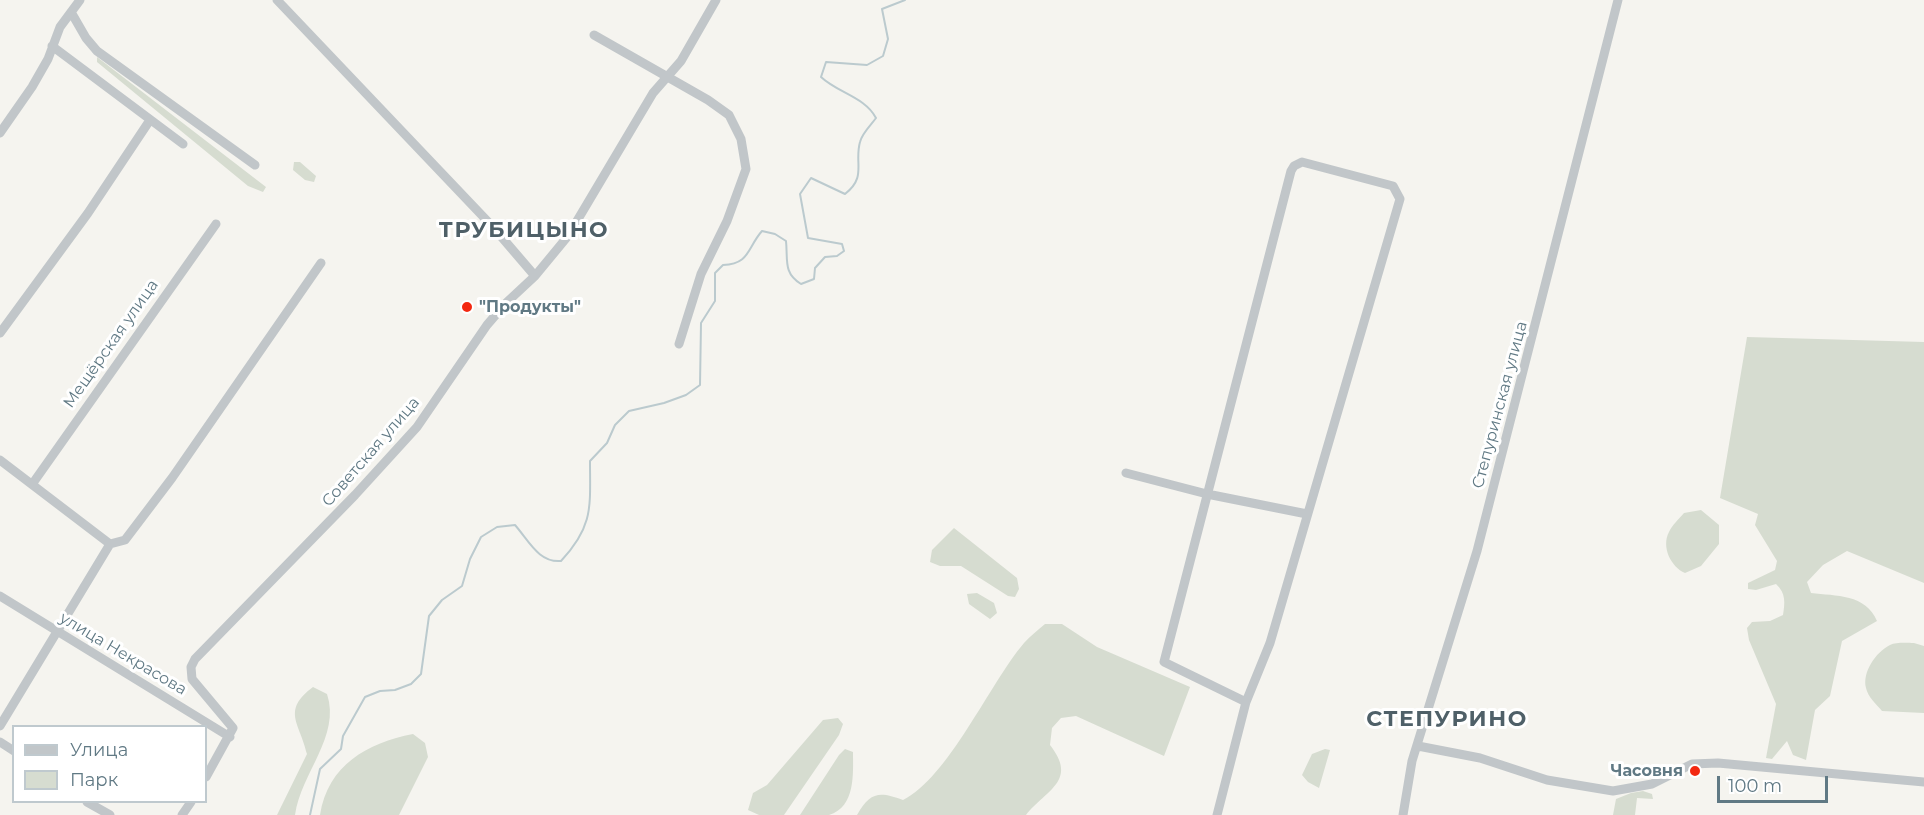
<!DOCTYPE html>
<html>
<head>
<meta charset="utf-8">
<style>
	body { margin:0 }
	#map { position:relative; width:1924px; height:815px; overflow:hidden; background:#f5f4ef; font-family:Montserrat,sans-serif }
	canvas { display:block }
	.legend { position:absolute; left:12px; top:725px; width:195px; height:78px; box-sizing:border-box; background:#fff; border:2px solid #bfc9ce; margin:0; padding:8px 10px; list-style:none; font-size:18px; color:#607984 }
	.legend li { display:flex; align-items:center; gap:12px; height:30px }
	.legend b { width:30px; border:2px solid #bfc9ce }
	.scale { position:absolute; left:1717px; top:776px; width:111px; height:27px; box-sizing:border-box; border:3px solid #607984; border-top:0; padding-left:8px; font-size:18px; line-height:21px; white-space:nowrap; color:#607984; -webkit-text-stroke:4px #fff; paint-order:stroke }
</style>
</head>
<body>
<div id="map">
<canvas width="1924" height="815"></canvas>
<ul class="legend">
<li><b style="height:8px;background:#c1c6c9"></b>Улица</li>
<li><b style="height:16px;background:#d6dcd0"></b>Парк</li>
</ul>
<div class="scale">100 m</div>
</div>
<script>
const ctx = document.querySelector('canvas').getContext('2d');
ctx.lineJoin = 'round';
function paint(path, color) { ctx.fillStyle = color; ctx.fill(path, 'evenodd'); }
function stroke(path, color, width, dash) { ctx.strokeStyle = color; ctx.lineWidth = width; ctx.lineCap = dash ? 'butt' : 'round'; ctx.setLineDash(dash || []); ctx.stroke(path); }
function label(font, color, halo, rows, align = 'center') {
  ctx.font = font + ' Montserrat,sans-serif'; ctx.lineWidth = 6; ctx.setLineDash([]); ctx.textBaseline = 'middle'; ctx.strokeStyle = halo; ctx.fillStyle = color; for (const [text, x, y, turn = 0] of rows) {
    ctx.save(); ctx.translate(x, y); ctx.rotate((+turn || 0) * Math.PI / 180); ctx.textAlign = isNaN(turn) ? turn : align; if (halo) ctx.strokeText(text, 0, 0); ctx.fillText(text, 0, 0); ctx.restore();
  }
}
const green = new Path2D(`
	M97,57L266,187L263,192L248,186L97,62Z
	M294,162H300L316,176L314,182L305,180L293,170Z
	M1747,337L1924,342V583L1847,551L1823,565L1807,582L1811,593C1836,596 1866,594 1877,621L1842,641L1830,696L1815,710L1806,760L1793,755L1787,741L1772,759L1766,758L1776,704L1749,640L1747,628L1752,622L1770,621L1783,615C1785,603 1786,593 1776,584L1756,590L1748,589V583L1775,570L1777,561L1755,525L1758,514L1720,498Z
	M1701,510L1719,525V544L1701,566L1685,573C1671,567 1661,547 1669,532C1672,525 1679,519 1684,513Z
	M954,528L1017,578L1019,589L1015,597L1008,596L961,566H940L930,562L932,550Z
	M977,593L994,603L997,613L990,619L969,604L967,594Z
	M1045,624H1062L1097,647L1190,687L1164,756L1076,716L1061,718L1052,728L1050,745C1078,781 1047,789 1026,815H857C870,792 879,791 903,800C948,778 990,683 1024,643C1030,636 1038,630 1045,624Z
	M1914,643L1924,646V713L1882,711C1876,704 1868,697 1866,688C1862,672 1876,652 1890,645C1896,642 1907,643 1914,643Z
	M313,687L327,694C341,736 301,773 295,815H277L307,754C300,723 281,711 313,687Z
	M838,718L843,724L839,735L784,815H759L748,810L753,793L767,785L823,720Z
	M413,734L425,743L428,757L399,815H320C328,765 367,743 413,734Z
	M845,749L853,752C853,773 856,807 829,815C821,815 809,815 800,815L839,755Z
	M1325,749L1330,750L1319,788L1308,782L1302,775L1312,754Z
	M1643,791L1652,794L1653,799L1637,798L1635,815H1613L1616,799L1631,793Z`);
const stream = new Path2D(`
	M310,815L320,769L341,749L343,736L365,697L380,691L395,690L411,684L421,674L429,616L442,600L462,586L470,559L481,537L497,527L515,525C529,541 539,563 561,561C594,526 590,506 590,461L607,443L615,425L629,411L664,403L686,395L700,385L701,323L715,301V273L723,265C750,264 747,248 762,231L775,234L786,241C788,260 783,273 801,284L814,279L815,268L825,257L837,256L844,251L842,244L808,238L800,194L811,178L845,194C867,177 854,163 860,142C862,133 871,125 876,118C865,97 838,93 821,77L826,62L867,65L883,56L888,39L882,9L905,0`);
const minor = new Path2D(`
	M71,12L86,38L97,51L255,165
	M594,35L708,100L729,115L741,139L746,169L727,221L701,274L679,344
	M52,46L183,144
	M0,133L32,87L48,59L60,27L80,0
	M535,276L568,236L653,93L681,61L716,0
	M0,333L88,213L150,120
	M0,460L110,544
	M1126,473L1207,494L1307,514
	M33,483L216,224
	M0,596L230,737
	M0,726L110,544L125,540L172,478L321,263
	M0,742L14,751
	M1418,746L1480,758L1547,780L1613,791L1652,784L1692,764L1718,763L1924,782
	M206,777L233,728L192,679L191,667L195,659L355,495L417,427L487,325L506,303L535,276L493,227L277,0
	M87,802L110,815
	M182,815L191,802
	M1217,815L1246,702L1270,643L1400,199L1393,186L1302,162L1294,166L1291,171L1164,662L1246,702
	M1403,815L1412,761L1477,551L1618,0`);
const markers = [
	[467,307,6,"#f32811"],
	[1695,771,6,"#f32811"]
];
const poiNames = [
	["\"Продукты\"",479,307],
	["Часовня",1683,771,"right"]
];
const streetNames = [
	["Мещёрская улица",111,344,-55],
	["Степуринская улица",1500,405,-75],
	["Советская улица",371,452,-49],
	["улица Некрасова",123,654,31]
];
const districtNames = [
	["ТРУБИЦЫНО",524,231],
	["СТЕПУРИНО",1447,720]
];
paint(green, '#d6dcd0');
stroke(stream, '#bbcace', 2);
stroke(minor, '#c1c6c9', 9);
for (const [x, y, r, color] of markers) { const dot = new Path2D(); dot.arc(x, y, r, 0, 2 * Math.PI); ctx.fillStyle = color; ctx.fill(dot); stroke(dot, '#fff', 2); }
label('bold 16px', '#607984', '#fff', poiNames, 'left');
label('16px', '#607984', '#fff', streetNames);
ctx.letterSpacing = '1.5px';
label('bold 22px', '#4f6068', '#fff', districtNames);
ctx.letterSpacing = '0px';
</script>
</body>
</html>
